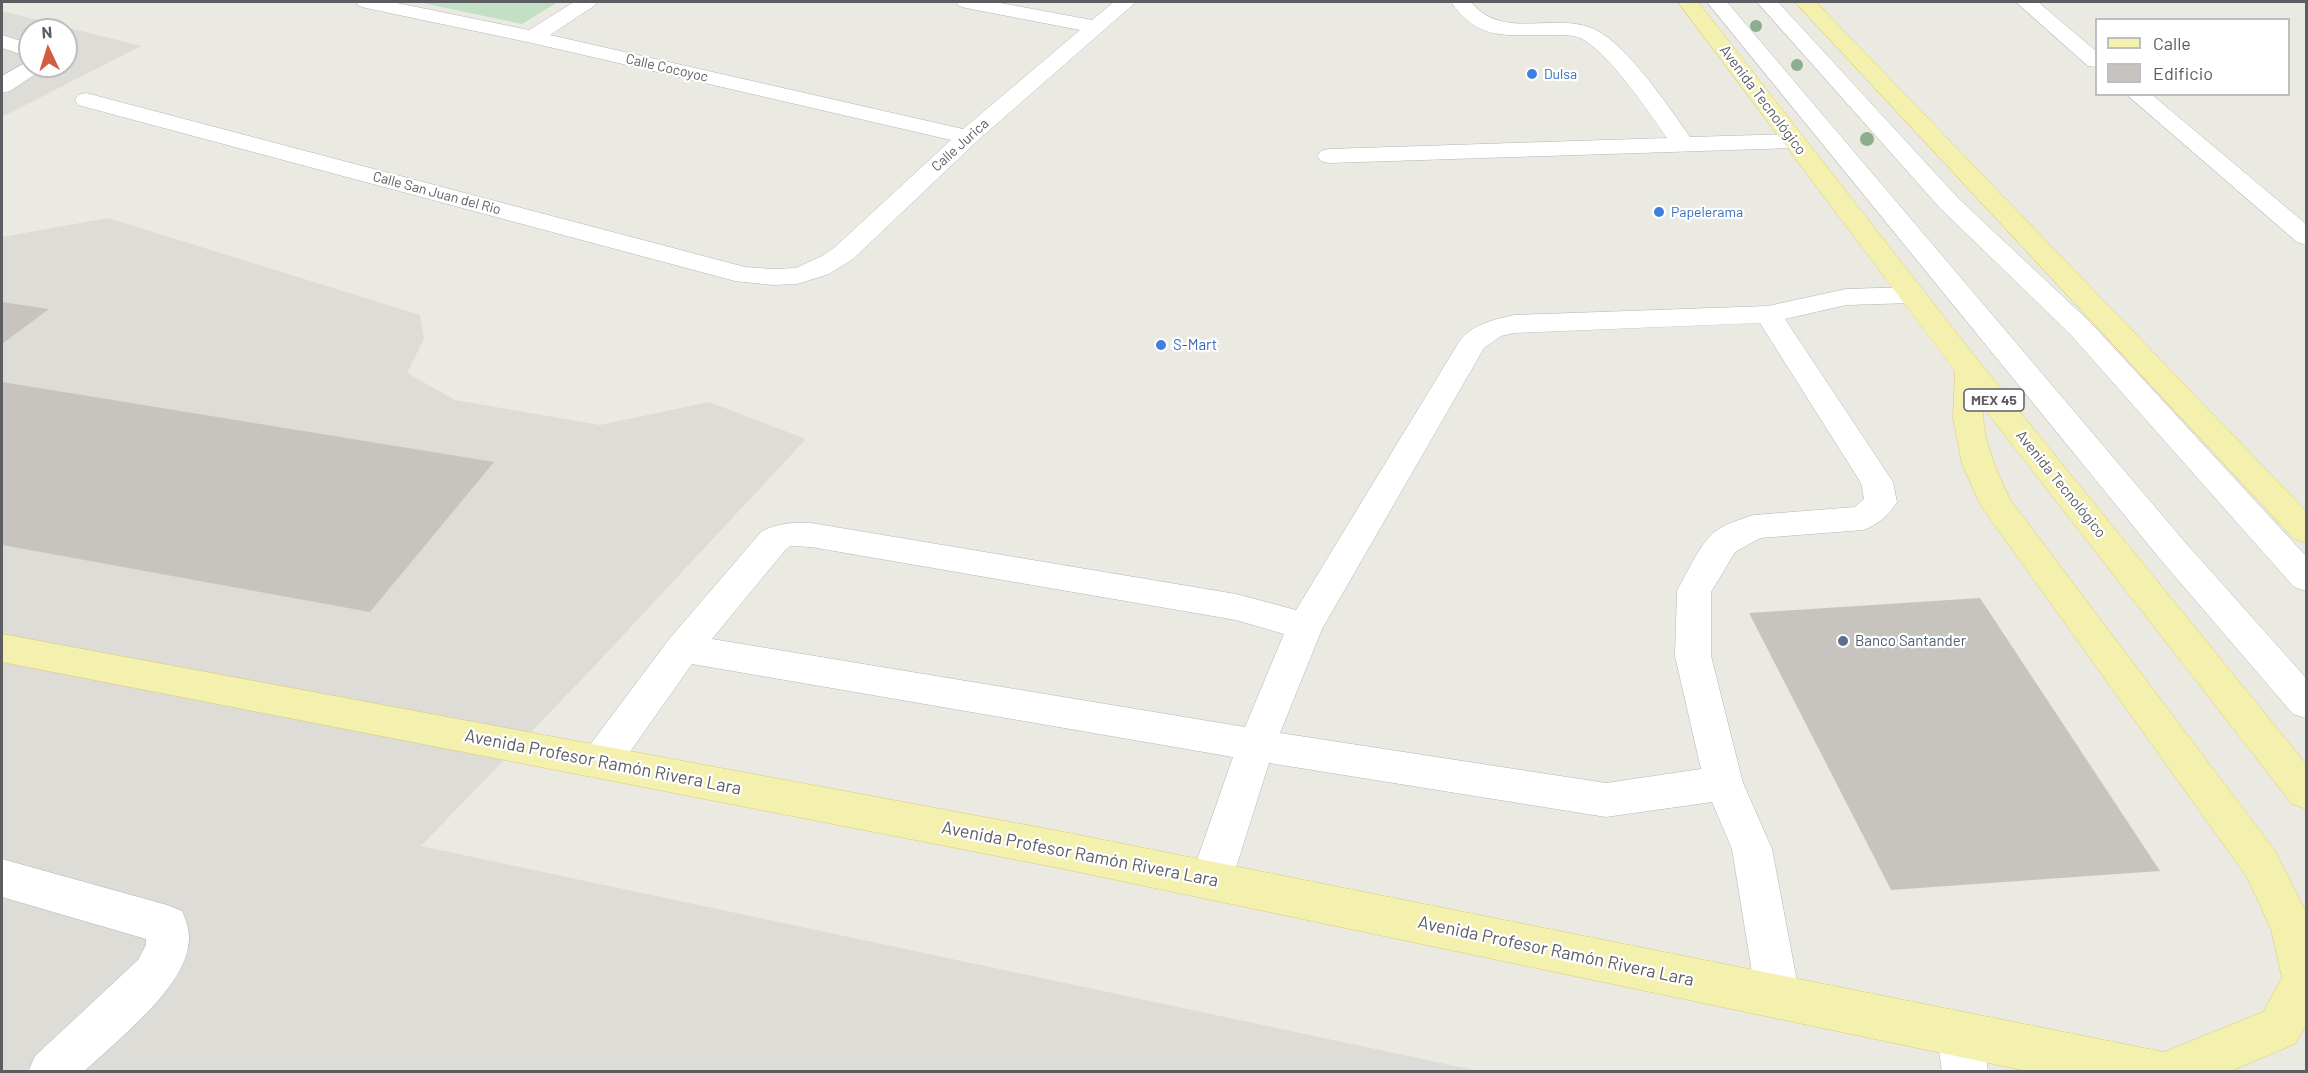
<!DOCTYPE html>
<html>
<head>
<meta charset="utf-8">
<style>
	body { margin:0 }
	#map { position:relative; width:2308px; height:1073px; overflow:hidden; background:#ebeae2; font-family:Barlow,sans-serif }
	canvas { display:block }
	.frame { position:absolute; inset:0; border:3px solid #5b5d61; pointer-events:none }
	.legend { position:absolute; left:2095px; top:18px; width:195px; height:78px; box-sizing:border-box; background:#fff; border:2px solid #bdbec0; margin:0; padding:8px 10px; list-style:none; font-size:18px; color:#5b5d61 }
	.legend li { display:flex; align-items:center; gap:12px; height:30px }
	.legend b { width:30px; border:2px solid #bdbec0 }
	.north { position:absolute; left:18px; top:18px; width:60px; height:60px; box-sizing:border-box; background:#fff; border:2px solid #bdbec0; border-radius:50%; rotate:356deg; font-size:16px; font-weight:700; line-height:24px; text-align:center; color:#5b5d61 }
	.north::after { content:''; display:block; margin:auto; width:21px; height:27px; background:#d25e42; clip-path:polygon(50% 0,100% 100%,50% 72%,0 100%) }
</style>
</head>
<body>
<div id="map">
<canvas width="2308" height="1073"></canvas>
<div class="frame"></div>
<ul class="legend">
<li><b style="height:8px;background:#f4f1af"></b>Calle</li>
<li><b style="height:16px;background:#c7c4bf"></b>Edificio</li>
</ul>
<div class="north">N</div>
</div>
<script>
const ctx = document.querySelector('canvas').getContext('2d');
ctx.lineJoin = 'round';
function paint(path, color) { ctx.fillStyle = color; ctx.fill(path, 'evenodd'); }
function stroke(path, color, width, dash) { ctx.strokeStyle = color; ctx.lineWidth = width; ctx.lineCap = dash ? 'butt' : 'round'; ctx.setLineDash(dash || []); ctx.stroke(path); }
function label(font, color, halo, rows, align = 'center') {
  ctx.font = font + ' Barlow,sans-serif'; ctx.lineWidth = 4.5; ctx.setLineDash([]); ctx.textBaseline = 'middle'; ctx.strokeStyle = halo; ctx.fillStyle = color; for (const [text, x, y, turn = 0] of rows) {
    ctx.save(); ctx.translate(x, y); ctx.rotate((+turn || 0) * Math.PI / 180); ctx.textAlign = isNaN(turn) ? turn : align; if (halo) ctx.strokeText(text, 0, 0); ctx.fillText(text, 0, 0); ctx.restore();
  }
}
const industrial = new Path2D(`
	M2,11L141,46L2,117ZM30,30H66V66H30Z
	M108,218L420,315L424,339L407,373L455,400L600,425L709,402L806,439L587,674L421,846L1479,1071L2,1072V237Z`);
const green = new Path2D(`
	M418,2H558L522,24Z`);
const building = new Path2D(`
	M2,302L49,309L2,344Z
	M2,382L494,462L370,612L2,545Z
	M1980,598L2160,871L1891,890L1749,613Z`);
const minor = new Path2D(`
	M356,2H392L529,30L574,2H597L594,6L550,35L963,129L1080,30L966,8L959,6L956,2H995L1092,20L1114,2H1136L976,142L853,259L829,274L797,284L773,285L735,281L78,105L75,100L78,95L86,93L745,267L773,269L796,268L822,256L835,247L951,140L532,43L366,8L359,6Z
	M1451,2H1471C1503,42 1556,10 1596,30C1628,46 1669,107 1690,137L1794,134L1802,136L1806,141L1802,146L1794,148L1329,163L1321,161L1317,156L1321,151L1329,149L1667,138C1649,112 1608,51 1580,38C1571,34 1558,35 1549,35C1506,35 1478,41 1451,2Z
	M1707,2H1727L2184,541L2306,678V718L2293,714L2160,559Z
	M1757,2H1778L1958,198L2090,322L2306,556V591L2294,587L2070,334L1940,208Z
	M2016,2H2038L2096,51V67L2088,66Z
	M2,35L30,44V57L2,48Z
	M30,60V66H43L40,71L10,91L2,93V76Z
	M2126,94H2151L2306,224V245L2297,242Z
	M1913,287L1923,289L1927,295L1923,301L1913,303L1846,305L1785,319L1893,482L1897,502C1889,515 1878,525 1863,530L1760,538L1735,552L1711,592V656L1743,783L1772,849L1800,997L1794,1012L1778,1019L1762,1012L1756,997L1732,849L1712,802L1606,817L1269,763L1232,880L1226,893L1211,899L1196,893L1190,880L1233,757L692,664L615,773L601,777L587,773L582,761L587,749L670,638L762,531C780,523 792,522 811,523L1236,594L1296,610L1459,342C1471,324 1494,320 1514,315L1768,306L1846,289ZM1760,323L1861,483L1864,499L1855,507L1754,515C1741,519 1721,525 1711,535C1701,544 1684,578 1677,591L1675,656L1701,769L1606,783L1280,733L1322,629L1484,348L1501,336L1514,333ZM790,546L811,547L1236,620L1284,634L1245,727L712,639L786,549Z
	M2,859L167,905L182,911C187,922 191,934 188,947C182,990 115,1042 84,1072H28L35,1056L138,960L146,945V939L2,897Z
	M1960,1014L1976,1020L1983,1036L1988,1072H1942L1937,1036L1944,1020Z`);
const major = new Path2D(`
	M1678,2H1698L1980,363L2306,764V809L2292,804L1983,407C1982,440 1997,472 2011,501L2275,851L2306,912V1025L2295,1044L2228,1072H2032L1064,869L2,662V634L1064,832L2164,1052L2263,1012L2282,978L2271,929L2247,877L1981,506L1962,464L1953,418L1955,371Z
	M1795,2H1816L2306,511V543L2294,539Z`);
const trees = [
	[1756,26,6],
	[1797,65,6],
	[1867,139,7]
];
const markers = [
	[1532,74,6,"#3f7fe0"],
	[1659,212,6,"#3f7fe0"],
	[1161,345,6,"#3f7fe0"],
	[1843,641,6,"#5c6f8a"]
];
const farStreetnames = [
	["Calle Cocoyoc",667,68,13],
	["Calle Jurica",960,145,-42],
	["Calle San Juan del Rio",437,193,15]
];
const farShopnames = [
	["Dulsa",1544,74],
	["Papelerama",1671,212]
];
const shields = [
	[1994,400,60]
];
const shieldNames = [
	["MEX 45",1994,400]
];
const streetNames = [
	["Avenida Tecnológico",1763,100,53],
	["Avenida Tecnológico",2061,484,51]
];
const shopNames = [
	["S-Mart",1173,345]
];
const serviceNames = [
	["Banco Santander",1855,641]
];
const nearStreetnames = [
	["Avenida Profesor Ramón Rivera Lara",603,762,11],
	["Avenida Profesor Ramón Rivera Lara",1080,854,11],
	["Avenida Profesor Ramón Rivera Lara",1556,951,12]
];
paint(industrial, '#dddcd7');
paint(green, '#c2e0c5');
paint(building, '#c7c4bf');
stroke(minor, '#b3b4b8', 1);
stroke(major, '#decb69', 1);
paint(minor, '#fff');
paint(major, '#f4f1af');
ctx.fillStyle = '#8cae8e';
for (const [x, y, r] of trees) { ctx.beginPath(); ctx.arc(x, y, r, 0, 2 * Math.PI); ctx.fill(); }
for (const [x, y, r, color] of markers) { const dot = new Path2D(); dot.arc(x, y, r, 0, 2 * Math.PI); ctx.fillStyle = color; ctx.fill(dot); stroke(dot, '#fff', 2); }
label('14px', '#5b5d61', '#fff', farStreetnames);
label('14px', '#366cbe', '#fff', farShopnames, 'left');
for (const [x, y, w] of shields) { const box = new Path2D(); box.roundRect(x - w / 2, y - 11, w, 22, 4.5); ctx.fillStyle = '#fff'; ctx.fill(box); stroke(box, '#5b5d61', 1.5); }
label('bold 14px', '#5b5d61', null, shieldNames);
label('15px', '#5b5d61', '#fff', streetNames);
label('15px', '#366cbe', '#fff', shopNames, 'left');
label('15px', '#4e5e75', '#fff', serviceNames, 'left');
label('18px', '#5b5d61', '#fff', nearStreetnames);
</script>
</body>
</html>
